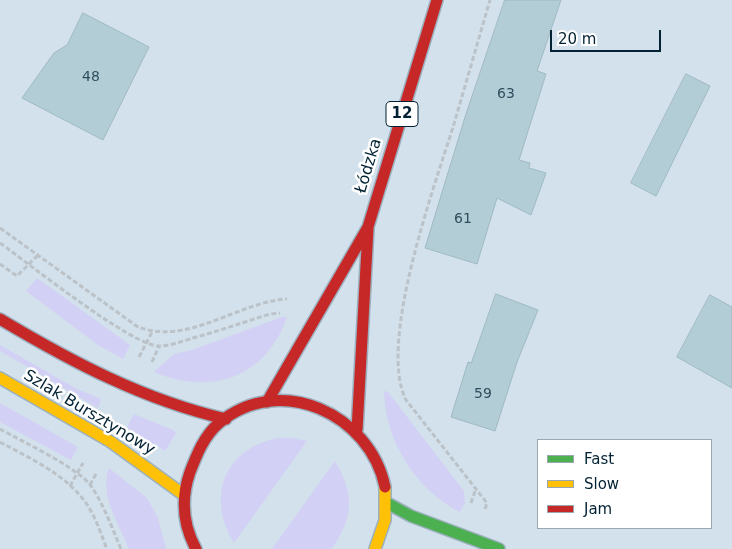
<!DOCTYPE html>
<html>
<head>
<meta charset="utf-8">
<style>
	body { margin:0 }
	#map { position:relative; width:732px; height:549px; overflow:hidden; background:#d2e1ec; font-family:"DejaVu Sans",sans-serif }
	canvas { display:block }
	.legend { position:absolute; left:537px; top:439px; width:175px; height:90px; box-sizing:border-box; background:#fff; border:1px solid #9aa7ae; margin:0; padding:6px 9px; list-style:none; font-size:15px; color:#032334 }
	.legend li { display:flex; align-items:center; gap:10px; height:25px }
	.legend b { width:25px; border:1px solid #9aa7ae }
	.scale { position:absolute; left:550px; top:30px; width:111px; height:22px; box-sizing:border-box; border:2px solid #032334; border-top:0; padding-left:6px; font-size:15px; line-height:18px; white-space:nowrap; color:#032334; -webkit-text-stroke:4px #fff; paint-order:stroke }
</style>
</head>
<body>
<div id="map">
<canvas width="732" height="549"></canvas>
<ul class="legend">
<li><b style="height:6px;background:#4caf50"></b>Fast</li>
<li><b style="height:6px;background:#ffc107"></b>Slow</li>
<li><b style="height:6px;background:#c62828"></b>Jam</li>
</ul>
<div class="scale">20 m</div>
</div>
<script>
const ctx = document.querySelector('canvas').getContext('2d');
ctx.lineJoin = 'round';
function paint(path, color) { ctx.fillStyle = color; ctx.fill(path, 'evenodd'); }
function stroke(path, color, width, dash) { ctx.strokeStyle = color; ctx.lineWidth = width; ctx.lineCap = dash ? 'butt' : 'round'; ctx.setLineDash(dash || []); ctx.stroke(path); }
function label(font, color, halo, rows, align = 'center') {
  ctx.font = font + ' "DejaVu Sans",sans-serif'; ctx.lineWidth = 5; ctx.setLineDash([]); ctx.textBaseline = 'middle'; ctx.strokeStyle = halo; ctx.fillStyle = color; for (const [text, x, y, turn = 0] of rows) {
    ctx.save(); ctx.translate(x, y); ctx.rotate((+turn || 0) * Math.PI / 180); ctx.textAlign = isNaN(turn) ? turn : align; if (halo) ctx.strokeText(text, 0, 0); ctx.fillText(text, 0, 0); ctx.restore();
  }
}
const green = new Path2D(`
	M37,278L130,345L123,359L98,345L26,291Z
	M282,317H287C266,378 211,396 154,372L174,354L192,350Z
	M0,345L75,388L101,399L98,408L0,351Z
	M384,391L388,392L464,491L465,503L460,512C416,490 385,441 384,391Z
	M0,403L78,447L71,460L0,422Z
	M134,414L173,430L176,433L165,451L127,427Z
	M277,438H292L307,441L234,543C206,496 224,450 277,438Z
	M335,461C354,493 354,516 333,547L330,549H272Z
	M109,468L147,498L158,518L166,549H129C119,524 99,495 109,468Z`);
const building = new Path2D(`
	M505,0H561L537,71L546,74L519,160L530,163L529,168L546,173L531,215L497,198L477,264L425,248L466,114Z
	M83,13L149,47L103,140L22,98L54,53L67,45Z
	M686,74L710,86L656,196L631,183Z
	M496,294L538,310L517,362L495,431L451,417L468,362L471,363Z
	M710,295L732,307V388L677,357Z`);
const path = new Path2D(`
	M0,228L138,327C189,346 237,302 287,299
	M0,243C28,263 132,346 159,346C170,346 183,341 193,338C219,331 244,322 270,314L280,313
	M0,264L17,276L38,255
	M139,357L152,332
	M152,362L159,346
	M0,429C23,442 77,467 91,486C104,505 112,528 121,549
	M0,442C33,460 74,478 92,513C98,524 102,537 107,549
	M90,485L97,472
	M70,486L83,463
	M471,503L475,491
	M485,509L487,503L406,400C377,343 435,185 454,124C466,83 478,41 490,0`);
const fast = new Path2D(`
	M387,503L411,516L499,549`);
const slow = new Path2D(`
	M0,378L111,442L184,495
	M375,549L385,520V487`);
const jam = new Path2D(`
	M0,319C72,362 144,400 226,419
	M267,402L368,227L437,0
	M357,430L368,229
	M196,549C183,525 181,498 190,472C197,454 204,436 219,423C280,372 370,414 385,487`);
const numberNames = [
	["48",91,77],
	["63",506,94],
	["61",463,219],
	["59",483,394]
];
const shields = [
	[402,114,32]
];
const shieldNames = [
	["12",402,114]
];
const streetNames = [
	["Łódzka",369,166,-73],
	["Szlak Bursztynowy",89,413,31]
];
paint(green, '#d3d0f5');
paint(building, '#b3cdd7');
stroke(building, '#9fb9c2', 1);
stroke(fast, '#9cb1bf', 14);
stroke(slow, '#9cb1bf', 14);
stroke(jam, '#9cb1bf', 14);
stroke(path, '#bbc2c8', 3, [5, 2.5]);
stroke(fast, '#4caf50', 11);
stroke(slow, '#ffc107', 11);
stroke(jam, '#c62828', 11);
label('14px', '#2f4e5d', null, numberNames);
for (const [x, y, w] of shields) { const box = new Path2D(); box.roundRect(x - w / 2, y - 12.5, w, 25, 4); ctx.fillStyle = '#fff'; ctx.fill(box); stroke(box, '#032334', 1); }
label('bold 15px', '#032334', null, shieldNames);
label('16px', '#032334', '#fff', streetNames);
</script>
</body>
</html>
